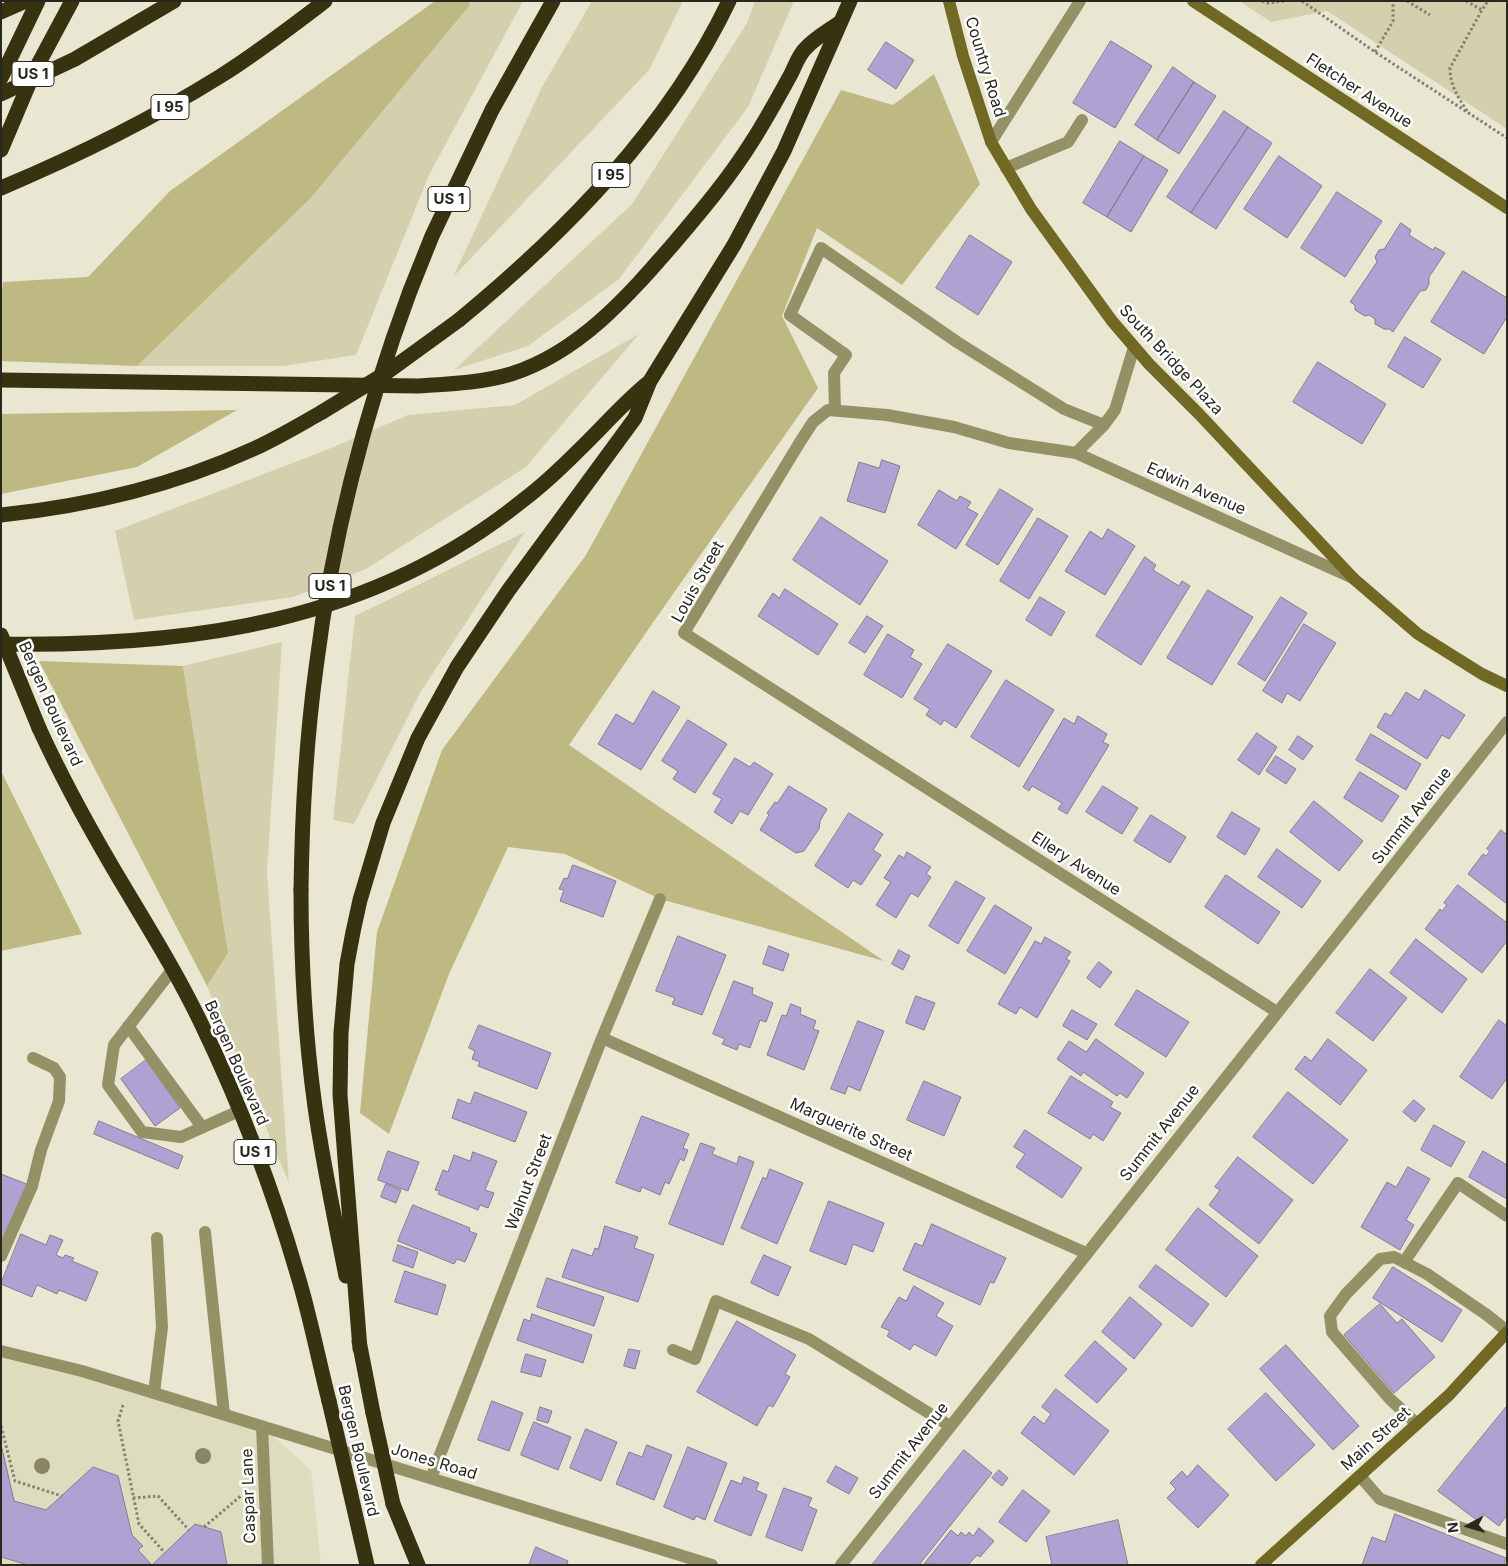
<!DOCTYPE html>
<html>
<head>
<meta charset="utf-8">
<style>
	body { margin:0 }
	#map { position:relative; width:1508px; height:1566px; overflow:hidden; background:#e9e7d1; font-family:Inter,sans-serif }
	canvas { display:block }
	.frame { position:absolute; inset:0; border:2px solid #28281f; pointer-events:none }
	.north { position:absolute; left:1443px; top:1501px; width:50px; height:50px; -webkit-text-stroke:4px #fff; paint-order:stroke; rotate:264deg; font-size:14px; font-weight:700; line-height:20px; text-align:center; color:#28281f }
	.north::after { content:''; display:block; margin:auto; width:18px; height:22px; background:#28281f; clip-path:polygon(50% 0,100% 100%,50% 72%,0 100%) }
</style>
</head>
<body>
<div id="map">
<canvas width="1508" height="1566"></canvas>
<div class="frame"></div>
<div class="north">N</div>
</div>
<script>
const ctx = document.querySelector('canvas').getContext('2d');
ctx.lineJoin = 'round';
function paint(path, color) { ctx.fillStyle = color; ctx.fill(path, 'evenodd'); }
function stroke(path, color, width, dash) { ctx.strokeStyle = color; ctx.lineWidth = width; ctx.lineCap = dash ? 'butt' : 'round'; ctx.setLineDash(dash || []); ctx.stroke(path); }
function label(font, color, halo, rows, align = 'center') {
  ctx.font = font + ' Inter,sans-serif'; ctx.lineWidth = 5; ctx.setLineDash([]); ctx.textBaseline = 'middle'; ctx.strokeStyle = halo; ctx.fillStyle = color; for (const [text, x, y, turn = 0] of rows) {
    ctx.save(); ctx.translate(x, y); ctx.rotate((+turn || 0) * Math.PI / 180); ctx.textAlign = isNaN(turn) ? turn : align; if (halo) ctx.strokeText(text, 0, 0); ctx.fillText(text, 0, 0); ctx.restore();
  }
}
const built = new Path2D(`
	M1,1351L262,1426L311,1470L321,1565H1Z`);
const green = new Path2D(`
	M468,1H523L429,175L356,355L283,366H137L311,198L470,5Z
	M592,1H683L649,70L453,277L542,87Z
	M755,1H794L748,107L619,279L528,346L454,370L632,204L747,23Z
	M1239,1H1507V129L1327,11L1271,22Z
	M639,334L526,467L366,569L293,597L134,620L115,531L324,451L408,415L515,405Z
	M525,532L420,693L354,824L333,820L355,616Z
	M282,642L267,872L289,1183L207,986L228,953L183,666Z`);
const forest = new Path2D(`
	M435,1H468L470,5L311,198L137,366L1,361V298L3,282L88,277L170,191Z
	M934,74L980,184L902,285L817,228L782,316L818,388L654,621L569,745L884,961L660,899L565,854L508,847L449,974L389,1134L360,1113L377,932L442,750L586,555L841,90L893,105Z
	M237,410L137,467L1,494V414Z
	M39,661L183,666L228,953L207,986Z
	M1,771L82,934L1,951Z`);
const building = new Path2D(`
	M1111,41L1152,66L1115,128L1073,103Z
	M886,42L914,60L896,89L868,70Z
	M1173,67L1194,82L1157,140L1135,125Z
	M1194,82L1216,96L1179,154L1157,140Z
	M1224,111L1248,127L1191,213L1167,197Z
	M1248,127L1272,143L1216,229L1191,213Z
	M1120,141L1144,156L1107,217L1083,203Z
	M1144,156L1168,170L1131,232L1107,217Z
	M1279,156L1322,186L1287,238L1244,209Z
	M1337,192L1382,221L1345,277L1301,248Z
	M1401,223L1411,230L1409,235L1433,250L1435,247L1445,253L1429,277V284L1426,290L1420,291L1393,332L1389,329H1384L1375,324V319L1369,315L1365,316L1355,310V305L1350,302L1377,262L1375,257L1379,250L1384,249Z
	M970,235L1012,262L978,315L936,288Z
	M1463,271L1507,298V317L1484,354L1431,322Z
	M1405,337L1441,359L1423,388L1388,367Z
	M1318,362L1386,404L1362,444L1293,402Z
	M882,460L900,466L885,513L847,501L859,462L879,468Z
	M1000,489L1033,509L998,565L966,545Z
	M939,490L957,501L960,496L971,502L967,508L978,514L956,549L918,525Z
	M821,517L888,561L860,605L793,560Z
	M1038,518L1068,536L1029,599L1000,581Z
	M1108,529L1135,546L1105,595L1065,571L1090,531L1102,539Z
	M1145,557L1156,565L1153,570L1179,586L1182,581L1190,586L1141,665L1096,636Z
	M785,589L838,624L818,655L758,616L773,593L779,598Z
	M1208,590L1253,617L1212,685L1167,658Z
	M1040,597L1065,612L1051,636L1026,620Z
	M1281,597L1307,613L1265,681L1238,664Z
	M867,616L883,626L865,653L849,643Z
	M1304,624L1336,643L1300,701L1287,693L1282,703L1263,691Z
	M888,634L914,650L910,657L922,664L902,698L864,675Z
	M948,644L992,671L956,728L944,720L941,725L926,715L930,709L914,699Z
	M1006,680L1054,710L1019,767L971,737Z
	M1425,690L1465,715L1449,739L1442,735L1427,759L1377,727L1385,713L1391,716L1406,692L1419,700Z
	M653,691L680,707L641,770L598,744L616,714L633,724Z
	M1078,716L1107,734L1103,742L1109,745L1067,814L1058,809L1062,803L1032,786L1029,791L1023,787L1064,718L1074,724Z
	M688,720L727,744L695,793L673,779L678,771L662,761Z
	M1257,733L1277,747L1259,775L1238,760Z
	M1371,734L1421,764L1406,790L1356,760Z
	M1298,736L1313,746L1303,760L1289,750Z
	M1276,756L1296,769L1286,784L1266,771Z
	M735,758L750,767L754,762L773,774L748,815L740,811L732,824L714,812L722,799L713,794Z
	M1360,772L1399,796L1382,822L1344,798Z
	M789,786L827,809L820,821L819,829L804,851L796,853L760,830L769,815L767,813L775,802L777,803Z
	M1103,786L1138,808L1122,834L1086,812Z
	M1314,801L1363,841L1339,871L1290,832Z
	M1232,812L1260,829L1245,855L1217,837Z
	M849,813L883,834L873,850L881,855L861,885L853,880L848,888L815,866Z
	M1151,815L1186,837L1170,863L1134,841Z
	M1501,830L1507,835V904L1468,874L1483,854L1486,856L1490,851L1487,849Z
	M1277,849L1321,881L1302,908L1258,877Z
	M907,852L931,867L926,874L931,877L918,897L911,893L896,918L876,905L891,882L884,878L899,855L904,858Z
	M573,865L616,881L603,917L560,901L564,890L559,889L564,878L567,879Z
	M1226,875L1280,912L1258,944L1205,907Z
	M956,881L985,898L958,944L929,926Z
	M1458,885L1507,923V941L1482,973L1425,929L1440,909L1442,911L1447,905L1444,903Z
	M995,905L1032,928L1005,974L967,951Z
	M678,936L726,955L702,1015L672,1004L675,998L656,991Z
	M1045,937L1071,952L1066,959L1070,961L1037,1018L1020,1007L1016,1014L998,1004L1035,941L1041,944Z
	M1416,939L1467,979L1442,1013L1390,973Z
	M769,946L789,954L783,971L763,964Z
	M899,950L910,956L903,970L892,964Z
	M1099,962L1112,972L1100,988L1087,978Z
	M1370,969L1407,998L1373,1041L1336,1013Z
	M734,981L753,988L752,994L773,1003L766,1022L760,1020L750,1048L739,1044L737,1050L722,1044L725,1039L713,1034Z
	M1137,990L1189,1022L1166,1057L1115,1025Z
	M916,996L935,1003L924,1030L906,1023Z
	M791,1004L801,1008L800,1014L816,1021L813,1029L819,1031L804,1070L767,1055L782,1015L786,1016Z
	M1072,1010L1097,1024L1087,1040L1063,1026Z
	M1499,1020L1507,1026V1078L1492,1099L1460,1077Z
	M858,1021L884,1031L860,1091L848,1086L845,1094L831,1089Z
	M479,1025L551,1053L537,1089L478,1066L480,1062L472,1059L475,1051L469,1048Z
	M1096,1039L1144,1073L1127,1098L1120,1093L1117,1096L1083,1072L1081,1076L1057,1059L1069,1041L1086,1052Z
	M1328,1039L1367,1070L1340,1105L1295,1069L1305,1056L1311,1061Z
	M146,1060L180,1108L155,1126L121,1079Z
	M1071,1076L1113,1102L1110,1107L1121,1113L1103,1141L1093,1134L1090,1139L1048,1113Z
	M924,1081L961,1097L944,1136L907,1120Z
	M475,1092L527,1112L515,1142L452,1118L458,1099L470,1104Z
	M1288,1092L1348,1140L1313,1184L1253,1137Z
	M1414,1100L1425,1109L1415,1122L1403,1112Z
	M642,1116L689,1134L683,1148L688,1150L684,1161L680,1159L669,1184L665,1182L660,1195L642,1187L640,1192L616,1183Z
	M99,1121L183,1156L178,1169L94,1134Z
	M1434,1125L1465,1142L1451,1167L1421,1150Z
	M1025,1130L1082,1168L1062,1198L1016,1167L1025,1154L1014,1147Z
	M701,1143L715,1148L712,1154L737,1164L739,1156L754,1162L723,1245L669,1224Z
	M388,1151L419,1162L408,1191L378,1180Z
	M1483,1151L1507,1165V1199L1469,1177Z
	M473,1152L497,1161L485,1190L494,1193L488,1208L480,1205L478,1210L438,1194L440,1191L435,1190L443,1170L448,1172L454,1155L470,1161Z
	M1238,1157L1293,1200L1259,1244L1209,1205L1220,1190L1215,1187Z
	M1408,1167L1430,1179L1406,1220L1414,1225L1400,1250L1361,1227L1387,1182L1396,1187Z
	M770,1169L803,1183L777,1244L741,1228L763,1177L766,1179Z
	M1,1174L29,1185L1,1251Z
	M386,1184L401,1190L396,1203L381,1197Z
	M829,1201L884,1223L873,1252L853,1244L846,1265L810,1251Z
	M413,1205L470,1228L469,1231L477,1234L465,1262L457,1259L454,1264L398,1241Z
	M1198,1208L1258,1256L1226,1297L1166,1250Z
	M932,1224L1006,1258L994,1283L990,1282L980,1305L903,1270L915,1243L922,1246Z
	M605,1226L638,1237L634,1248L654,1255L638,1302L562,1277L572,1249L592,1256L595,1248L598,1249Z
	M21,1234L46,1245L50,1235L63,1240L56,1255L63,1258L65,1255L74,1258L72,1261L98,1272L86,1301L59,1290L57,1294L37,1285L32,1297L1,1284Z
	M398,1245L418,1252L413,1268L393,1261Z
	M764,1255L791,1267L778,1296L751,1283Z
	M1156,1265L1209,1304L1192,1327L1139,1287Z
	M1393,1267L1462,1310L1442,1342L1373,1298Z
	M405,1271L446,1285L437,1315L395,1302Z
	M547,1278L604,1297L594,1326L537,1307Z
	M914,1286L944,1303L936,1316L953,1326L936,1356L914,1344L910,1350L887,1336L890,1331L881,1327L899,1297L906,1301Z
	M1130,1297L1162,1324L1134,1359L1102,1332Z
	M1380,1304L1397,1323L1402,1319L1435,1357L1394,1393L1344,1335Z
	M532,1314L592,1335L583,1363L517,1340L524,1319L530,1321Z
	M737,1321L796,1355L785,1374L790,1377L773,1407L769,1405L757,1426L697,1392Z
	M1095,1341L1127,1369L1097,1403L1065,1376Z
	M1286,1345L1359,1426L1333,1450L1260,1369Z
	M629,1349L640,1351L635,1369L624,1366Z
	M526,1354L546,1360L541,1377L521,1372Z
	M1056,1389L1109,1431L1074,1475L1021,1433L1034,1416L1044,1424L1051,1414L1042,1407Z
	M1266,1393L1315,1445L1276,1481L1228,1429Z
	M492,1401L523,1413L509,1451L478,1440Z
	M1507,1406V1515L1499,1526L1483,1514L1478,1521L1438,1491Z
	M540,1407L552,1411L548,1423L537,1420Z
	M534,1422L571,1437L558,1470L521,1455Z
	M586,1429L617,1442L601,1481L570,1468Z
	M1,1444L14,1501L46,1510L93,1467L118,1476L132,1535L143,1546L138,1550L152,1565L195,1524L221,1532L227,1565H28L1,1557Z
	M647,1445L672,1455L654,1500L616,1484L629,1452L642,1457Z
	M688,1447L727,1463L705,1520L696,1516L694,1520L664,1507Z
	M964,1450L992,1473L919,1565H872Z
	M1198,1465L1229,1495L1198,1528L1167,1498L1176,1489L1170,1483L1182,1471L1187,1477Z
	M836,1466L858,1478L849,1494L827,1482Z
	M999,1470L1008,1478L1002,1486L992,1478Z
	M744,1477L759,1483L756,1490L767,1495L751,1536L714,1521L731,1480L741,1484Z
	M784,1488L812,1498L808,1506L817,1510L802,1551L766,1537Z
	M1023,1490L1050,1511L1026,1542L999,1522Z
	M1395,1514L1506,1558L1504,1565H1362L1372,1537L1385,1542Z
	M1118,1520L1128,1565H1052L1046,1537Z
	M979,1528L994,1541L980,1557L977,1555L968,1565L924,1564L951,1530L958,1536L961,1532L966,1536L969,1532L973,1536Z
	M536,1547L568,1561L567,1565H529Z`);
const path = new Path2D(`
	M1262,1L1268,3L1284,1
	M1302,1L1375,52L1507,138
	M1407,1L1430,15
	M1466,1L1482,10
	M1375,52L1393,21V1
	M1467,111C1458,97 1450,86 1450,68L1482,10L1488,1
	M123,1405L118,1421L139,1524L165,1553
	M1,1426L15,1481L62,1496
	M133,1498L158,1496L189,1530
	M204,1527L242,1495`);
const service = new Path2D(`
	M1006,168L1068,142L1082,120
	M835,410L834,373L846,355L790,315L821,248L957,342L1064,409L1104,425
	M1076,453L1104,425L1115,410L1134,347
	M172,970L114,1045L108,1085L142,1132L181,1137L239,1111
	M128,1026L202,1127
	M205,1232L224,1414
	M1,1256L32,1186L41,1150L59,1101L60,1077L54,1068L33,1058
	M1404,1262L1458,1183L1507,1216
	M673,1350L695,1359L716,1301L809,1339L950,1426
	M154,1393L162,1327L157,1238
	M1417,1424L1390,1399L1332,1332L1330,1316L1346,1294L1380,1259L1394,1257L1427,1274L1487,1315L1507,1331
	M1360,1476L1380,1499L1507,1544`);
const minor = new Path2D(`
	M991,142L1080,1
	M1277,1012L684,633L800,442L813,422L828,410L887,415L954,427L1009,443L1076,453L1353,578
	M602,1038L1086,1253
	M1,1351L82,1371L154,1393L712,1565
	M262,1426L268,1565
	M431,1478L602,1038L660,899
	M841,1565L1507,722`);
const secondary = new Path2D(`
	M949,1L963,56L991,142L1031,209L1112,321L1149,364L1199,414L1354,579L1418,634L1482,674L1507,686
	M1193,1L1507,208
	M1261,1565L1449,1395L1507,1332`);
const motorway = new Path2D(`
	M1,12L26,1
	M1,78L38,1
	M1,94L75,59L174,1
	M1,188C77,156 150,120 219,77C256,54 291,27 325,1
	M410,291L432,236L492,110L553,1
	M459,320C566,232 669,127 729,1
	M1,380L418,386C449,384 481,383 511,374C580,352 629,295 675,242C703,209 730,177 753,140C767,118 779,96 791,74C795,66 799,54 806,48C815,38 828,31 839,23
	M1,515C88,506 172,486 251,450C276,439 299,425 322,412
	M1,644C189,647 371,623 522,501C542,486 561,468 578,451C602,428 623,403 649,382
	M39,728C61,776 86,822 113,868C143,919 175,969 201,1023C238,1100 273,1190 297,1273C310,1315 318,1358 329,1401
	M301,890C301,963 305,1035 315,1107C323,1164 335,1220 346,1276
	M359,1341L373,1413
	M360,1349L340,1095L341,1033L347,964L353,932L360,900L383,823L418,738L457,667L508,591L635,418L650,381L734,245L784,151L850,1
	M350,1491L367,1565
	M393,1504L418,1565`);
const motorwayBridge = new Path2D(`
	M1,150L34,72L72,1
	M322,412L386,373L459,320
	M1,635L39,728
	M301,890C302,816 306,741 316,668C332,539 365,412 410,291
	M329,1401L350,1491
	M373,1413L393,1504`);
const trees = [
	[203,1456],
	[42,1466]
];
const shields = [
	[33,74,42],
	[170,107,38],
	[611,175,38],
	[449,199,42],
	[330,586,42],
	[255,1152,42]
];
const shieldNames = [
	["US 1",33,74],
	["I 95",170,107],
	["I 95",611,175],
	["US 1",449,199],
	["US 1",330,586],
	["US 1",255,1152]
];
const streetNames = [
	["Country Road",985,67,73],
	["Fletcher Avenue",1359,91,33],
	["South Bridge Plaza",1171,360,47],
	["Edwin Avenue",1196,489,24],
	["Louis Street",698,582,-61],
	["Bergen Boulevard",50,704,66],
	["Summit Avenue",1412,816,-52],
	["Ellery Avenue",1076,864,33],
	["Bergen Boulevard",236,1063,66],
	["Marguerite Street",851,1130,24],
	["Summit Avenue",1160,1133,-52],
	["Walnut Street",529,1182,-69],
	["Main Street",1376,1439,-42],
	["Bergen Boulevard",358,1451,77],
	["Summit Avenue",909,1451,-52],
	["Jones Road",434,1462,17],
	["Caspar Lane",249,1496,-92]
];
paint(built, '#dedcbe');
paint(green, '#d4d0ae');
paint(forest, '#beb883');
paint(building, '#afa2d2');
stroke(building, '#827d90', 1);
stroke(path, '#838273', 3, [2.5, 2.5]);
stroke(service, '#959167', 12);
stroke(minor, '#959167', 12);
stroke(secondary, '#706823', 12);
stroke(motorway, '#373310', 15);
stroke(motorwayBridge, '#373310', 15);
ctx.fillStyle = '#898664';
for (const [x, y] of trees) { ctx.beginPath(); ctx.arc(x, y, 8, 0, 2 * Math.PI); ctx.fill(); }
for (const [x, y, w] of shields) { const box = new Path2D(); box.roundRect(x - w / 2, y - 12.5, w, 25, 4); ctx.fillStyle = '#fff'; ctx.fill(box); stroke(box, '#28281f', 1); }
label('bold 15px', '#28281f', null, shieldNames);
label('16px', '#28281f', '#fff', streetNames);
</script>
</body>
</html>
